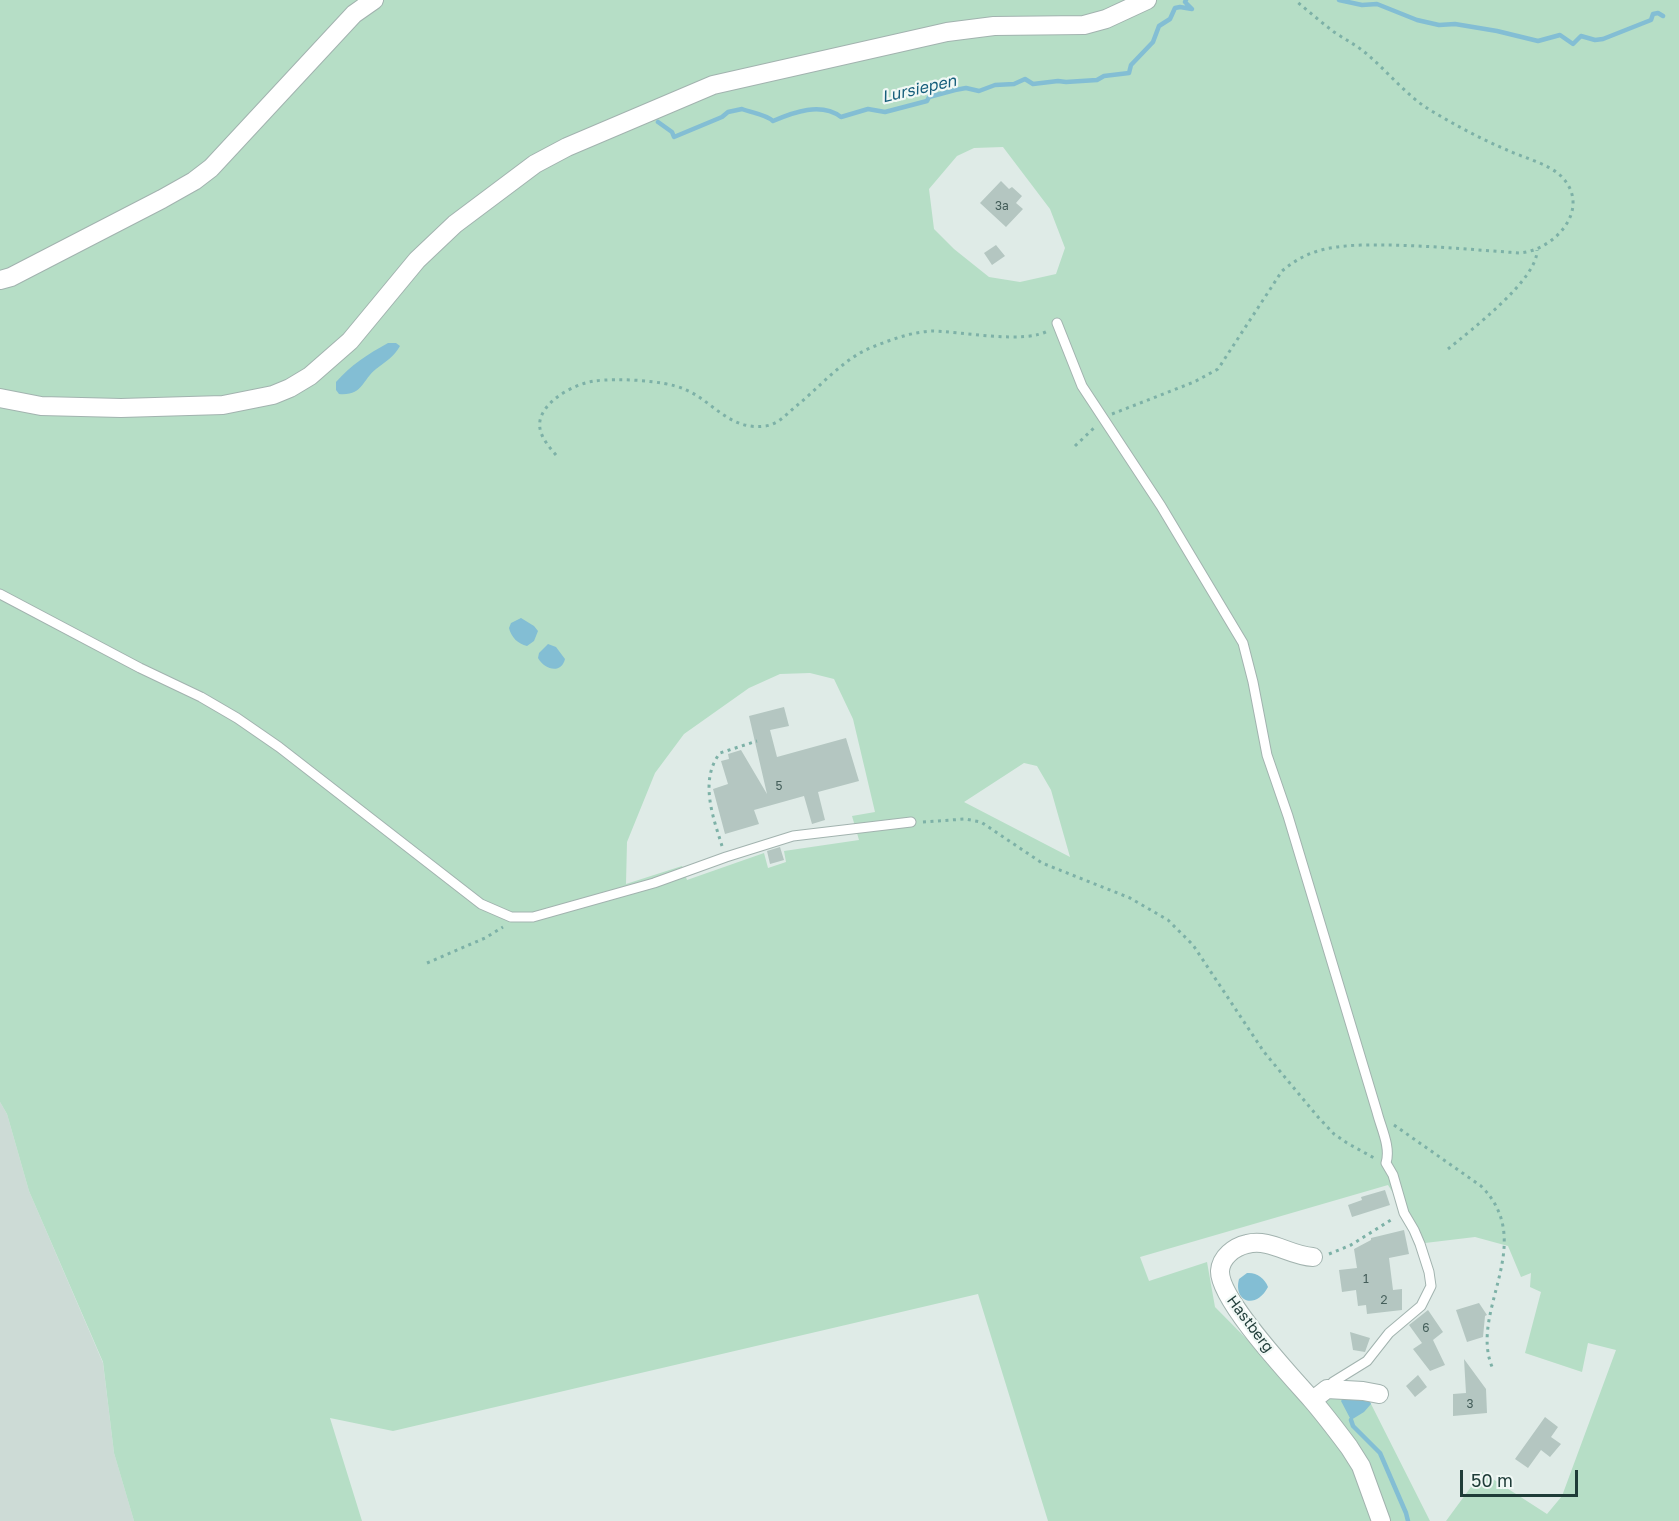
<!DOCTYPE html>
<html>
<head>
<meta charset="utf-8">
<style>
	body { margin:0 }
	#map { position:relative; width:1679px; height:1521px; overflow:hidden; background:#dfebe7; font-family:"Golos Text",sans-serif }
	canvas { display:block }
	.scale { position:absolute; left:1460px; top:1470px; width:118px; height:27px; box-sizing:border-box; border:3px solid #1f3c38; border-top:0; padding-left:8px; font-size:18px; line-height:21px; white-space:nowrap; color:#1f3c38; -webkit-text-stroke:4px #f0f8f5; paint-order:stroke }
</style>
</head>
<body>
<div id="map">
<canvas width="1679" height="1521"></canvas>
<div class="scale">50 m</div>
</div>
<script>
const ctx = document.querySelector('canvas').getContext('2d');
ctx.lineJoin = 'round';
function paint(path, color) { ctx.fillStyle = color; ctx.fill(path, 'evenodd'); }
function stroke(path, color, width, dash) { ctx.strokeStyle = color; ctx.lineWidth = width; ctx.lineCap = dash ? 'butt' : 'round'; ctx.setLineDash(dash || []); ctx.stroke(path); }
function label(font, color, halo, rows, align = 'center') {
  ctx.font = font + ' "Golos Text",sans-serif'; ctx.lineWidth = 4.5; ctx.setLineDash([]); ctx.textBaseline = 'middle'; ctx.strokeStyle = halo; ctx.fillStyle = color; for (const [text, x, y, turn = 0] of rows) {
    ctx.save(); ctx.translate(x, y); ctx.rotate((+turn || 0) * Math.PI / 180); ctx.textAlign = isNaN(turn) ? turn : align; if (halo) ctx.strokeText(text, 0, 0); ctx.fillText(text, 0, 0); ctx.restore();
  }
}
const built = new Path2D(`
	M0,1102L7,1114L29,1191L103,1363L114,1453L134,1521H0Z`);
const green = new Path2D(`
	M0,0H1679V1521H1446L1482,1472L1547,1514L1562,1496L1616,1350L1588,1343L1582,1372L1525,1353L1541,1292L1530,1287L1531,1273L1521,1277L1508,1246L1475,1237L1425,1243L1388,1185L1140,1257L1149,1281L1207,1262L1215,1307L1301,1394L1370,1402L1430,1521H1048L978,1294L393,1431L330,1418L362,1521H134L114,1453L103,1362L29,1191L7,1114L0,1102ZM1003,147L1050,209L1065,248L1056,274L1020,282L989,277L954,249L934,229L929,189L957,156L974,148ZM810,673L834,679L853,719L875,812L852,816L859,840L784,851L786,862L768,868L764,853L687,880L682,866L626,884L627,842L655,773L684,734L749,688L780,674ZM1024,763L1037,766L1051,790L1070,857L964,802Z`);
const water = new Path2D(`
	M388,343H396L400,346C394,357 385,362 376,369C362,380 363,396 339,394L336,390V382C351,365 368,354 388,343Z
	M521,618L534,626L538,631L534,641L527,646C518,644 511,637 509,628L511,623Z
	M548,644L556,647L565,659C561,675 544,669 538,658L539,653Z
	M1247,1273C1256,1272 1265,1278 1268,1287C1256,1310 1233,1302 1239,1279Z
	M1344,1397L1370,1402L1371,1404L1364,1412L1351,1420L1341,1401Z`);
const stream = new Path2D(`
	M1339,0L1362,5L1377,4L1417,20L1439,25L1455,24L1497,31L1538,41L1560,35L1573,44L1581,36L1595,40L1603,39L1651,20L1653,14L1658,13L1663,16
	M658,122L672,132L674,137L722,117L728,112L742,109C752,113 765,114 773,121C794,112 821,102 841,117L868,109L885,112L927,101L929,97L955,90L966,88L979,91L995,85L1014,84L1025,79L1033,84L1058,81L1066,82L1097,80L1104,76L1129,73L1131,65L1153,42L1159,26L1170,19L1175,8L1180,7L1192,9L1185,2L1186,0
	M1351,1420L1353,1426L1380,1453L1406,1513L1408,1521`);
const building = new Path2D(`
	M1001,181L1009,189L1012,187L1022,196L1016,203L1023,209L1006,227L980,203Z
	M996,245L1005,256L992,265L984,253Z
	M784,707L789,726L770,730L777,757L846,738L859,781L818,792L825,820L812,824L804,796L754,810L759,824L725,834L713,789L728,784L721,761L729,759L728,754L741,750L767,794L749,716Z
	M780,847L784,860L770,864L767,851Z
	M1385,1190L1390,1205L1352,1217L1348,1205L1362,1200L1361,1197Z
	M1404,1230L1409,1254L1389,1258L1393,1290L1402,1289V1310L1367,1314L1366,1305L1358,1306L1356,1290L1342,1292L1339,1270L1357,1268L1354,1249L1371,1240V1238Z
	M1479,1303L1487,1315L1485,1316L1483,1337L1467,1342L1456,1310Z
	M1428,1310L1443,1332L1433,1340L1445,1365L1430,1371L1413,1349L1422,1343L1409,1325Z
	M1350,1332L1370,1338L1365,1352L1353,1350Z
	M1464,1359L1486,1389L1487,1413L1453,1416V1394L1466,1393Z
	M1418,1375L1427,1387L1415,1397L1406,1386Z
	M1545,1417L1558,1427L1551,1437L1561,1444L1550,1457L1541,1450L1528,1468L1515,1459Z`);
const path = new Path2D(`
	M1448,349C1470,331 1538,279 1537,250
	M1112,414L1194,382L1218,369L1282,271C1293,262 1304,255 1318,251C1341,244 1367,245 1391,245C1434,246 1477,250 1520,253C1555,250 1593,208 1561,176C1547,163 1524,158 1507,150C1481,139 1455,125 1430,110C1407,96 1389,73 1368,55C1358,46 1346,40 1334,32C1321,22 1308,11 1295,0
	M1075,446L1095,427
	M556,455C545,442 533,428 544,411C553,396 576,384 594,381C616,378 663,380 684,389C712,400 729,431 765,426C777,425 786,415 795,407C819,388 842,360 870,348C890,340 911,332 932,331C959,331 1027,345 1049,330
	M923,822L965,819L981,822L1042,863L1130,898L1168,920L1193,945L1264,1052L1318,1117L1334,1134L1347,1143L1376,1159
	M722,846C713,817 699,780 720,753L757,741
	M427,963L485,938L503,927
	M1394,1125L1481,1186C1539,1244 1467,1312 1493,1369
	M1329,1254L1351,1245L1394,1218`);
const lane = new Path2D(`
	M1057,323L1082,386L1161,506L1243,643L1253,682L1267,755L1288,816L1377,1112C1381,1128 1391,1147 1386,1163L1393,1175L1404,1213L1414,1230L1420,1244L1429,1272L1431,1286L1421,1306L1389,1333L1367,1361L1333,1382L1329,1387
	M0,594L140,668L201,697L237,718L279,747L481,904L511,917H533L654,883L726,857L793,836L911,822`);
const street = new Path2D(`
	M0,280L11,277L162,199L194,181L211,168L354,14L374,0
	M0,398L41,406L121,408L223,405L273,395L290,388L310,376L350,341L417,260L455,224L535,164L567,147L713,85L947,32L994,26L1084,25L1106,19L1147,0
	M1313,1257C1290,1256 1270,1238 1247,1244C1234,1247 1221,1257 1220,1271C1219,1300 1292,1377 1312,1400C1325,1415 1337,1431 1349,1447L1361,1466L1381,1521
	M1313,1400L1327,1389L1363,1391L1379,1394`);
const numberNames = [
	["3a",1002,206],
	["5",779,786],
	["1",1366,1279],
	["2",1384,1300],
	["6",1426,1328],
	["3",1470,1404]
];
const streetNames = [
	["Hastberg",1250,1324,53]
];
const waterNames = [
	["Lursiepen",919,89,-13]
];
paint(built, '#cddbd6');
paint(green, '#b6dec6');
paint(water, '#83bed4');
stroke(stream, '#83bed4', 4.5);
paint(building, '#b4c6c1');
stroke(lane, '#a2b3af', 11);
stroke(street, '#a2b3af', 20);
stroke(path, '#7db1a7', 3, [3, 4.5]);
stroke(lane, '#fff', 9);
stroke(street, '#fff', 18);
label('12px', '#445e5a', null, numberNames);
label('15px', '#1f3c38', '#f0f8f5', streetNames);
label('italic 16px', '#165e7b', '#f0f8f5', waterNames);
</script>
</body>
</html>
